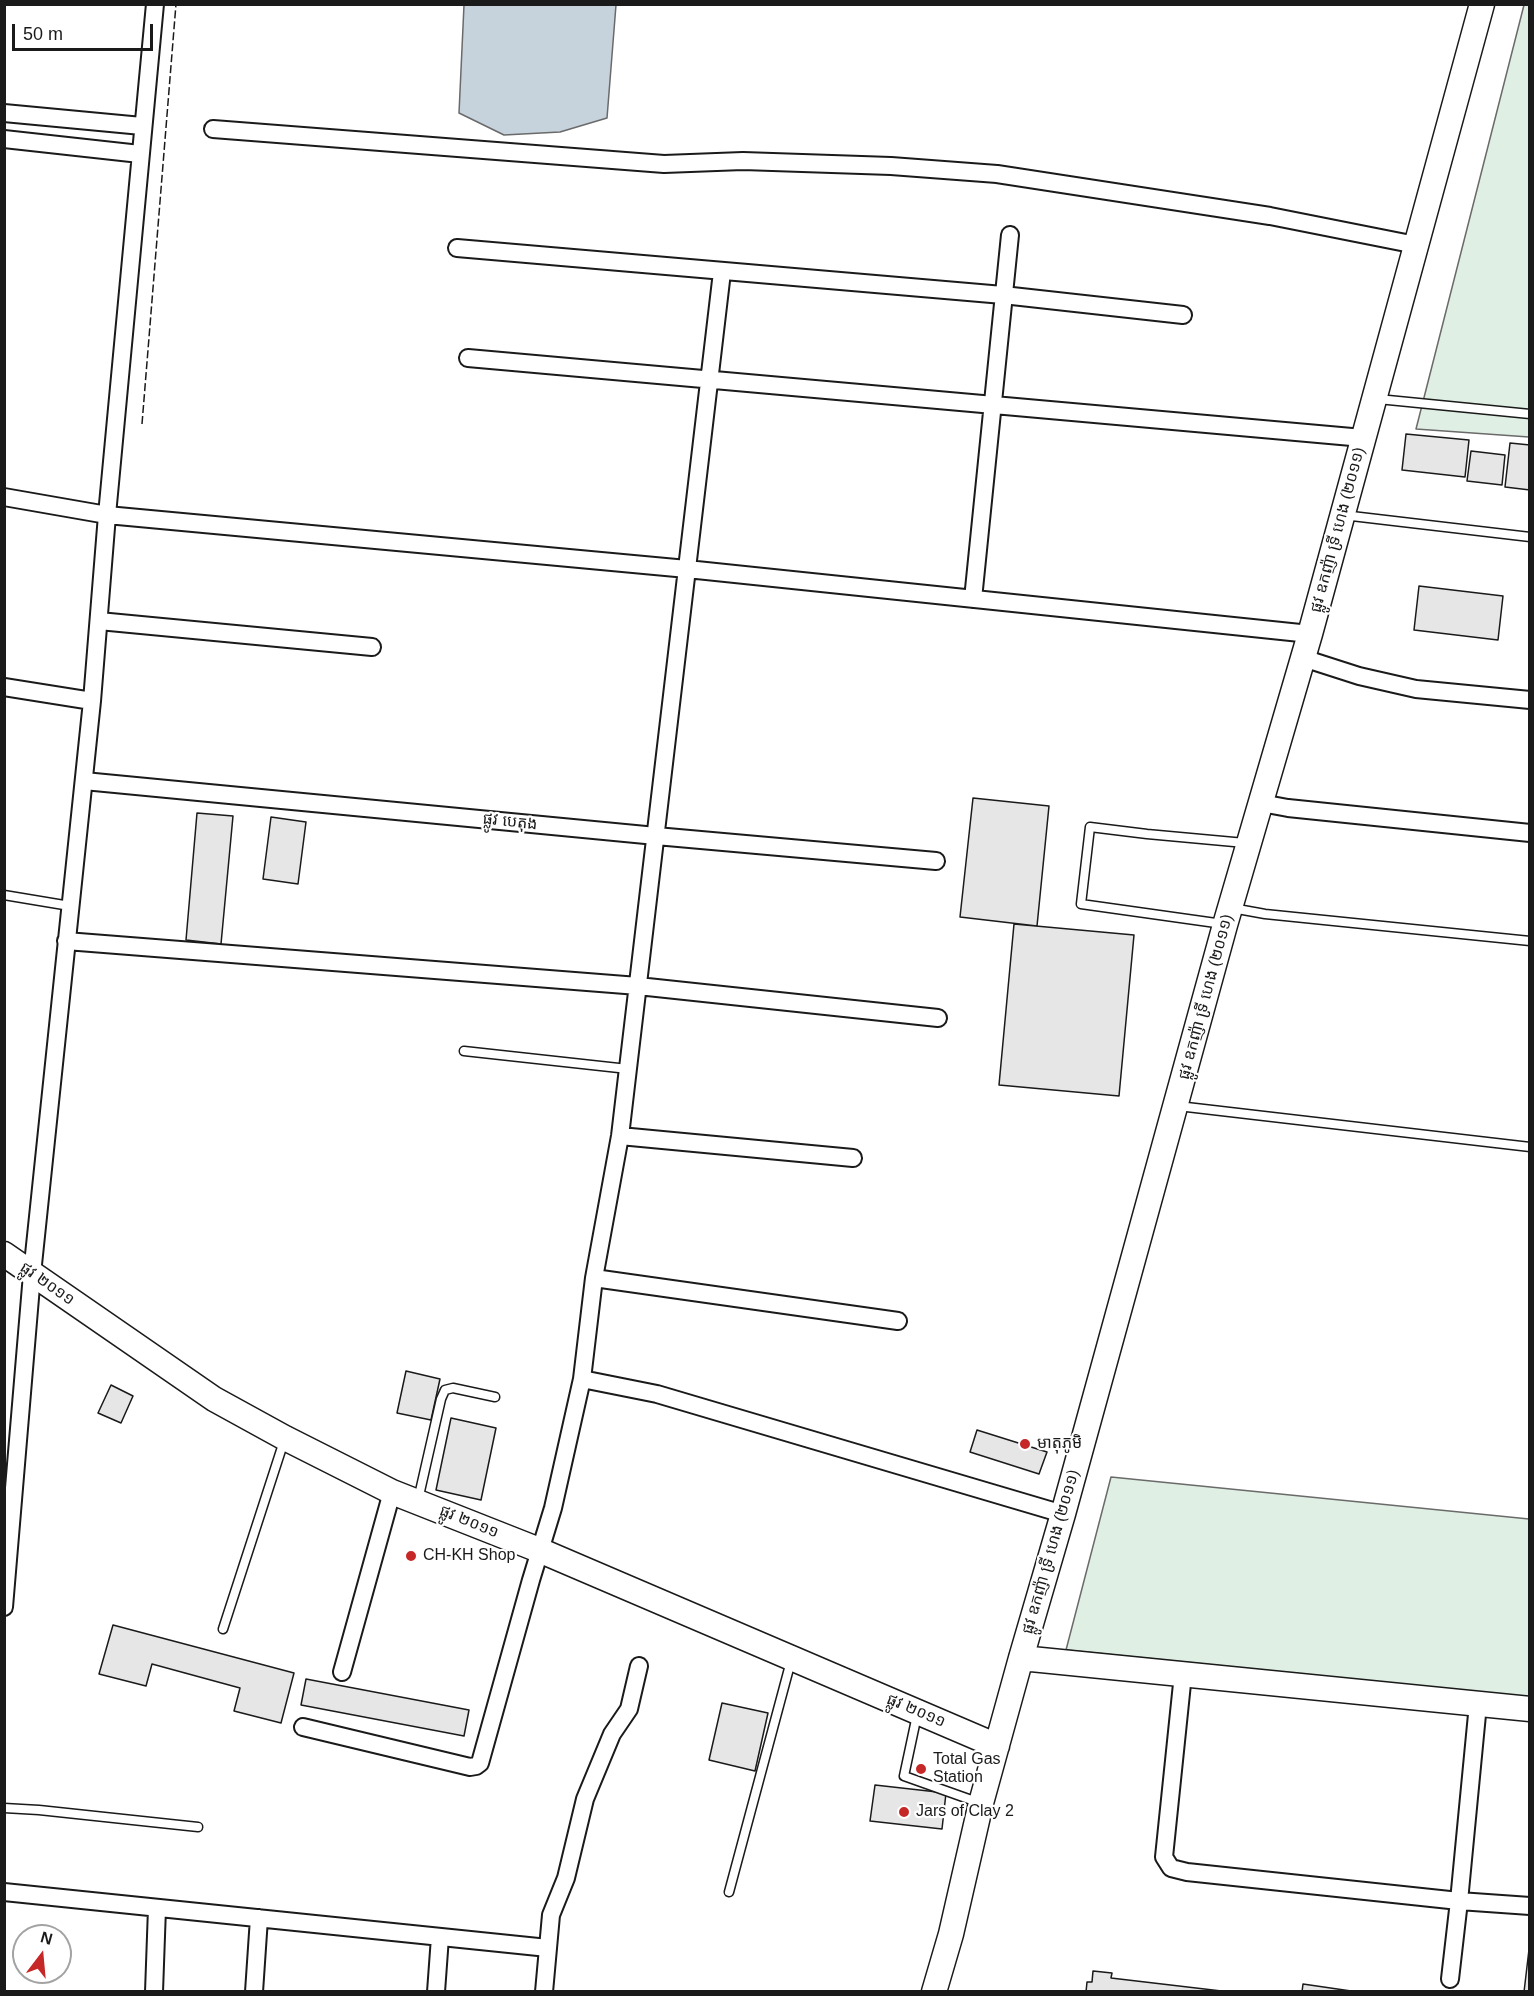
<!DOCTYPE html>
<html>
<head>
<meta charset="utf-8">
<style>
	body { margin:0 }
	#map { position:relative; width:1534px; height:1996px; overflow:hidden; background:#fff; font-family:Arial,sans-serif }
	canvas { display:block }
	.frame { position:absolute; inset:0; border:6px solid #1a1a1a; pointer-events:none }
	.north { position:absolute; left:12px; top:1924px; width:60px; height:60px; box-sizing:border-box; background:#fff; border:2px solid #a3a3a3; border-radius:50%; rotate:16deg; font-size:16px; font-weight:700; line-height:24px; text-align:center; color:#1a1a1a }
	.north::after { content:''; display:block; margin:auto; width:21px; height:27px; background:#c62828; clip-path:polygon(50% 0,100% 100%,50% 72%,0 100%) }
	.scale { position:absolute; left:12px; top:24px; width:141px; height:27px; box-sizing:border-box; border:3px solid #1a1a1a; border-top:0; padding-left:8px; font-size:18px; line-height:21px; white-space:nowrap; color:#1a1a1a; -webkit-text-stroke:4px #fff; paint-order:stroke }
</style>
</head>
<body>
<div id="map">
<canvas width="1534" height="1996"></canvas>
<div class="frame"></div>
<div class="north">N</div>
<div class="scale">50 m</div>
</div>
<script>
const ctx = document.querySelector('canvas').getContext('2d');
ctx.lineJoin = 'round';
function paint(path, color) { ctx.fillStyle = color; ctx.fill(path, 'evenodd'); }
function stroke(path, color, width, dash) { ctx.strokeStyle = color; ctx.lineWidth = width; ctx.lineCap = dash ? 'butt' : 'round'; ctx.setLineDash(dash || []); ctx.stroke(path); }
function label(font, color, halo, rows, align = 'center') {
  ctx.font = font + ' Arial,"Noto Sans Khmer",sans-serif'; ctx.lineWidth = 4.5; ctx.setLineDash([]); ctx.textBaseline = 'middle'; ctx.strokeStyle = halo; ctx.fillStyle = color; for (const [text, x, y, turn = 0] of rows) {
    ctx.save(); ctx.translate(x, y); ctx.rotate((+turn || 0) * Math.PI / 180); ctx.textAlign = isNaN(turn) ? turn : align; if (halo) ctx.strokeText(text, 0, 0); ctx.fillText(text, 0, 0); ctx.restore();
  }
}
const green = new Path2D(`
	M1524,5H1529V437L1416,429Z
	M1111,1477L1529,1519V1697L1066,1650Z`);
const water = new Path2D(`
	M464,5H616L607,118L560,132L504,135L459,113Z`);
const building = new Path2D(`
	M1406,434L1469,440L1465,477L1402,470Z
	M1510,443L1530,445V490L1505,487Z
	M1471,451L1505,455L1502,485L1467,481Z
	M1419,586L1503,596L1498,640L1414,630Z
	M973,798L1049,806L1037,926L960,917Z
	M197,813L233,816L221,944L186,940Z
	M271,817L306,822L298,884L263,879Z
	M1014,924L1134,935L1119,1096L999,1085Z
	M406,1371L440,1379L431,1420L397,1413Z
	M111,1385L133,1396L121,1423L98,1413Z
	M451,1418L496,1428L481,1500L436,1490Z
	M977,1430L1047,1452L1039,1474L970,1452Z
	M113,1625L294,1673L281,1723L234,1711L240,1688L152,1664L146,1686L99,1674Z
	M306,1679L469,1710L464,1736L301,1705Z
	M722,1703L768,1713L755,1771L709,1760Z
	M875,1785L946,1793L942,1829L870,1821Z
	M1530,1941V1992H1524Z
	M1093,1971L1112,1973L1111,1978L1230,1992H1086L1087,1982H1092Z
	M1303,1984L1358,1992H1302Z`);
const lane = new Path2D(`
	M1378,399L1530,414
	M1343,515L1530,537
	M4,895L70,906
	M1232,908L1265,914L1530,941
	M1223,924L1081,904L1090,827L1147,834L1245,843
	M464,1051L628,1069
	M1178,1106L1530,1147
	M418,1500L441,1399L445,1390L453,1388L495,1397
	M223,1629L284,1441
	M917,1715L904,1776L980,1803
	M4,1808L39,1810L198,1827
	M729,1892L791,1661`);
const street = new Path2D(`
	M4,113L142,126
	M213,129L664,164L743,161L891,166L997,174L1270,216L1416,245
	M4,139L140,154
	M457,248L1003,295L1183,315
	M468,358L1363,438
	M4,497L107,515L687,569L1310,634
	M973,599L1010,235
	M99,621L372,647
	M1303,658L1359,676L1416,689L1530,700
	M4,687L92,701
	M84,781L656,836L936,861
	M1261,803L1288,808L1530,833
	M66,941L638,986L938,1018
	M620,1136L853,1158
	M594,1278L898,1321
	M582,1379L657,1394L1063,1514
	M4,1607L32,1274L92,701L107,515L155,4
	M342,1672L392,1492
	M1183,1674L1164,1857L1171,1868L1187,1872L1459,1901L1530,1906
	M303,1727L470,1767L476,1766L480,1763L531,1580L553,1508L582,1379L594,1278L620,1136L722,272
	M4,1892L548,1948
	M1450,1979L1459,1901L1478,1704
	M154,1992L157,1908
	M254,1992L259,1918
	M436,1992L440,1937
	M544,1992L551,1915L566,1878L585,1799L612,1734L629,1709L639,1666`);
const secondary = new Path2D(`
	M4,1254L214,1399L285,1438L392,1492L539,1550L997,1746
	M1021,1658L1530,1709
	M934,1992L951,1934L981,1803L1021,1658L1063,1514L1225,925L1310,634L1482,4`);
const fence = new Path2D(`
	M142,424L176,4`);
const markers = [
	[1025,1444,6,"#c62828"],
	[411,1556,6,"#c62828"],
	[921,1769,6,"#c62828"],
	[904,1812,6,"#c62828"]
];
const streetNames = [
	["ផ្លូវ ឧកញ៉ា ទ្រី ហេង (២០១១)",1338,530,-75],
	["ផ្លូវ បេតុង",510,822,6],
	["ផ្លូវ ឧកញ៉ា ទ្រី ហេង (២០១១)",1206,997,-75],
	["ផ្លូវ ២០១១",47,1284,35],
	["ផ្លូវ ២០១១",469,1522,22],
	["ផ្លូវ ឧកញ៉ា ទ្រី ហេង (២០១១)",1051,1552,-74],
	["ផ្លូវ ២០១១",916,1711,23]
];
const poiNames = [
	["មាតុភូមិ",1037,1444],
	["CH-KH Shop",423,1556],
	["Total Gas",933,1760],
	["Station",933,1778],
	["Jars of Clay 2",916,1812]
];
paint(green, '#e0efe3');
stroke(green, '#6a6a6a', 1.5);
paint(water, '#c6d2dc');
stroke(water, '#6a6a6a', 1.5);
paint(building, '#e6e6e6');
stroke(building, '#1a1a1a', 1.5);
stroke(lane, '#1a1a1a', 11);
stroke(street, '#1a1a1a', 20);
stroke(secondary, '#1a1a1a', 27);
stroke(lane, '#fff', 8);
stroke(street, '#fff', 16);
stroke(secondary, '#fff', 24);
stroke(fence, '#1a1a1a', 1.5, [8, 3]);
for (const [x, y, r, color] of markers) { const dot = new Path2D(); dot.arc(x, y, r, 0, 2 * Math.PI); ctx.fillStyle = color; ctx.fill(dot); stroke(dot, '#fff', 2); }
label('16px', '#1a1a1a', '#fff', streetNames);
label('16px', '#1a1a1a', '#fff', poiNames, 'left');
</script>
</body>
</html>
